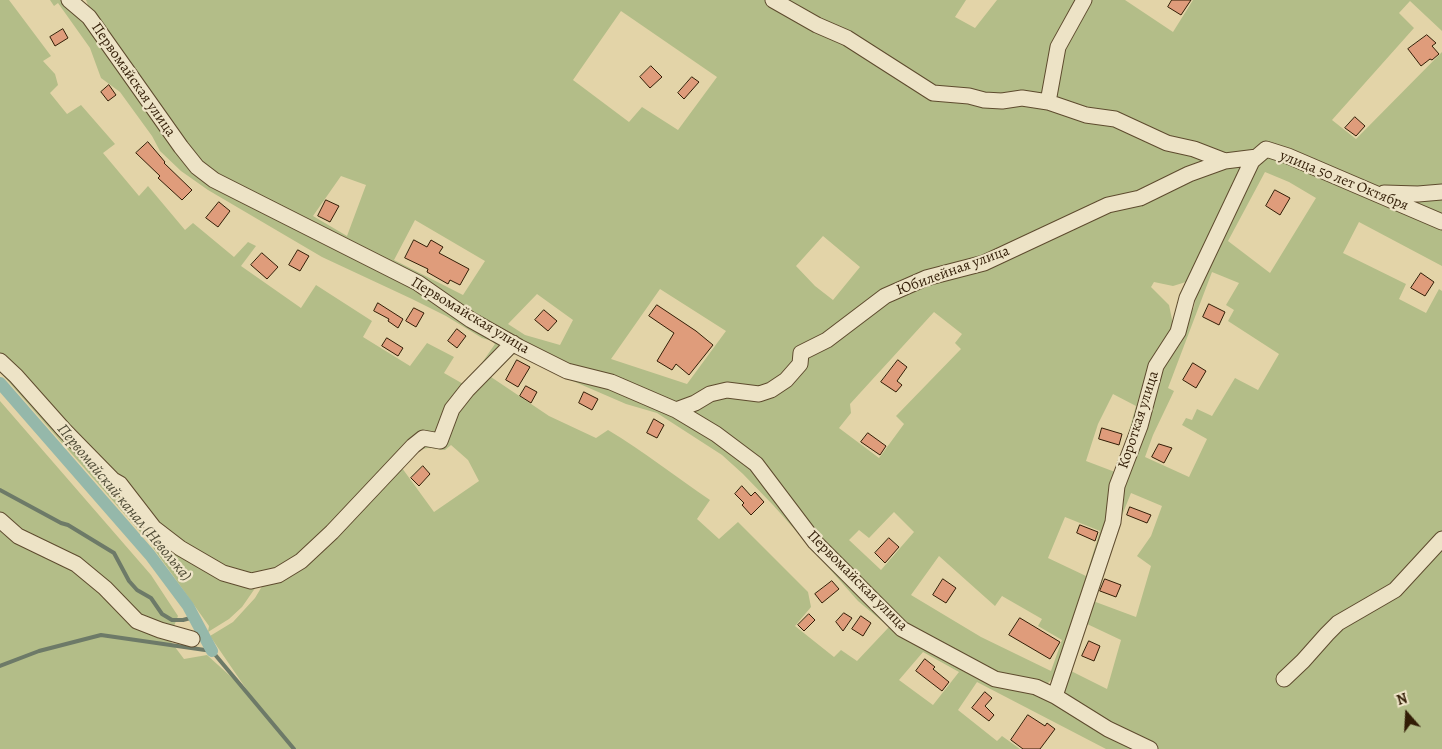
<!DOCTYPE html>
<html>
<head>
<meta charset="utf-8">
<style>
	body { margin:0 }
	#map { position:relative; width:1442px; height:749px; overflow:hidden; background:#e3d4a8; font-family:Alegreya,serif }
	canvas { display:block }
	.north { position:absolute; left:1382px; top:689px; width:50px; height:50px; -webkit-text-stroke:4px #ede3c6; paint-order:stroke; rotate:341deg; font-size:14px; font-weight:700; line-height:20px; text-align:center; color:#321d06 }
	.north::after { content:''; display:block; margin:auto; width:18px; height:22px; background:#321d06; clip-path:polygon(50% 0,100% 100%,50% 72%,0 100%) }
</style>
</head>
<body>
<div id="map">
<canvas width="1442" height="749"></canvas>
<div class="north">N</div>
</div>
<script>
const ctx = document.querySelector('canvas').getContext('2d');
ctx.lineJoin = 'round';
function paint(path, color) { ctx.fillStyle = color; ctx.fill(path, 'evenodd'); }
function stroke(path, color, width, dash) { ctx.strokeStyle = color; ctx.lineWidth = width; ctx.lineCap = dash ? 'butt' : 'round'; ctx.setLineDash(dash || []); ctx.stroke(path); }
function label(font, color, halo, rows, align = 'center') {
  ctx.font = font + ' Alegreya,serif'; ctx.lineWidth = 4.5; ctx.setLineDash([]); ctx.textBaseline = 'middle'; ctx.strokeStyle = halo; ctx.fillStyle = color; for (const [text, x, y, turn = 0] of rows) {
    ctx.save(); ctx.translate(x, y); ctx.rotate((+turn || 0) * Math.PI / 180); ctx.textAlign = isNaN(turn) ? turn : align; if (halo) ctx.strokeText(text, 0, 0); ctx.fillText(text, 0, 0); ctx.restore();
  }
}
const green = new Path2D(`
	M0,0H9L51,56L43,61L55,74L58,85L50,93L67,114L81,105L115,144L103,153L139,196L148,186L185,230L193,223L234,257L248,242L256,246L241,266L301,308L316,285L372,321L363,337L410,366L427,343L454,357L444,373L465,385L470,380L495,344L492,341L482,338L446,316L412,299L322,257L208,190L181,171L160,151L152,136L120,92L101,78L90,48L58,3L54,6L50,0H67L196,169L417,286L508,345L440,437H426L288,567L241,577L156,526L0,357Z
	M86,0H966L955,17L975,28L997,0H1125L1173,32L1193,0H1442V31L1410,1L1399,13L1414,28L1332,120L1356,139L1442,52V266L1359,222L1343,253L1406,284L1399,299L1426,313L1439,289L1442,291V537L1414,566L1318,646L1442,543V749H1158L1144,743L1072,702L1065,692L1064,679L1158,375L1194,307L1199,282L1189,281L1173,286L1154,282L1151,287L1169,305L1173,324L1165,343L1108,526L1054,677L1047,684L1002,675L910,626L835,555L785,494L778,481L759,460L715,428L558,363L199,164L93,18ZM621,11L717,77L678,130L642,107L629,122L573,80ZM1265,172L1289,182L1316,198L1270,273L1228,241ZM341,176L366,185L347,236L313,216ZM415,220L485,261L463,295L394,260ZM823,236L860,267L833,300L815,286L796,266ZM1212,272L1239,283L1226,305L1234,310L1228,321L1279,354L1258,390L1235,378L1212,416L1197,409L1192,420L1186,418L1182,425L1207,439L1189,477L1145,457L1153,435L1174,391L1168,388ZM660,289L726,331L687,384L611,359ZM537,294L573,320L560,345L525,335L508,324ZM934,312L962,334L955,343L961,349L896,416L904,424L879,458L839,428L851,413L850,404ZM1113,394L1136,406L1121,459L1115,472L1086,461L1098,424ZM1131,493L1162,506L1151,536L1137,556L1151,566L1136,617L1093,601L1121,518ZM894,512L914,532L881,570L849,540L859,530L869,538ZM1065,517L1100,531L1086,576L1048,558ZM939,556L995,606L1002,596L1042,619L1038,626L1062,640L1051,671L981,637L911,595ZM1085,623L1121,640L1107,689L1069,670Z
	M513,348L675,414L754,466L900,630L1037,690L1140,749H1106L977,682L958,710L997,741L1002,736L1020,749H0V401L151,575L178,616L169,639L184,659L207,655L249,693L210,636L233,622L255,598L264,583L279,577L412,449L429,442ZM515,353L559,375L626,404L657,413L722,455L743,474L773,505L858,601L889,627L857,661L841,650L834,657L795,626L811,607L808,592L738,522L719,539L697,519L710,500C676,477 643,451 608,430L596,438L549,416L491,377ZM451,445L468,460L479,481L434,512L402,468C408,460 417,449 428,448C434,448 440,450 445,450ZM923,652L959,672L933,705L899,680Z
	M0,364L150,527L258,584L242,607L229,619L208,632L209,626L149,542L0,372Z`);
const stream = new Path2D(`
	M0,490L61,523L68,525L114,553L129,581L137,590L151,598L162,614L172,620H183L194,617
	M0,666L39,651L101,635L212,651L294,749`);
const canal = new Path2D(`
	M0,383L150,555L188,606L212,651`);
const building = new Path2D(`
	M1172,0H1191L1181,15L1168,7Z
	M63,29L68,38L55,46L50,37Z
	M1427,35L1436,43L1432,46L1439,54L1432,60L1430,59L1421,66L1408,49Z
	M651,66L662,77L650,88L640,77Z
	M692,77L699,82L684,99L678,93Z
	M109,85L116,95L108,101L101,92Z
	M1355,117L1365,126L1356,136L1345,128Z
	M148,142L165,162L164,163L192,190L182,200L158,178L160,176L136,153Z
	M1275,190L1290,198L1280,215L1266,206Z
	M326,200L339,206L330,222L318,216Z
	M219,202L230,211L218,227L206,218Z
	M414,240L427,247L431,240L443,247L439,253L469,269L460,285L450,280L448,284L427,272L428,269L405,258Z
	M298,250L309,256L300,271L289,265Z
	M262,253L278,267L267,279L251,265Z
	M1421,273L1434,282L1425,296L1411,288Z
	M378,303L403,319L398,328L388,321L389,319L374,311Z
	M1209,304L1225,312L1219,325L1203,317Z
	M657,305L696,331L713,345L689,375L676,364L672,370L657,361L674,333L649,316Z
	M414,308L424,313L416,327L406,321Z
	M544,310L557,321L548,331L535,320Z
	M457,329L466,336L457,348L448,341Z
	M387,338L403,348L398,356L382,346Z
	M517,360L530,367L518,387L506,380Z
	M898,360L907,367L897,381L902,385L896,392L881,382Z
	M1193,363L1206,371L1196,388L1183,380Z
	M526,386L537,392L531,403L520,396Z
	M584,392L598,399L592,410L579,403Z
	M654,419L664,425L657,438L647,433Z
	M1102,428L1122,434L1119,445L1099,439Z
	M868,433L886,446L880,455L861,442Z
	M1159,444L1172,448L1164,463L1152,457Z
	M423,466L430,474L419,486L411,478Z
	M742,486L751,496L755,492L764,502L751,515L742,505L744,503L735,494Z
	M1130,507L1151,515L1147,523L1127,515Z
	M1080,525L1098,532L1095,541L1077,533Z
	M889,538L899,547L885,563L875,553Z
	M943,579L956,588L946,603L933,595Z
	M1105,579L1121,585L1116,597L1100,591Z
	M832,581L839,589L822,603L815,594Z
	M844,613L852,618L843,631L836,622Z
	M809,614L815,620L804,631L798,625Z
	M861,616L871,623L863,636L852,629Z
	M1020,618L1060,642L1050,659L1009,635Z
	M1089,641L1100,646L1094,661L1082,656Z
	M925,659L935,667L933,669L949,682L942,691L916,671Z
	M985,692L992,698L985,706L994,715L989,721L972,708Z
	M1028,715L1045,726L1047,723L1055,729L1040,749H1023L1011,740Z`);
const minor = new Path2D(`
	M69,0L89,17L181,147L197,167L214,180L418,283L471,320L519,347L567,371L611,382L676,410L716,434L756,464L815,542L902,629L995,679L1036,687L1055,696L1108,729L1150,749
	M773,0L817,25L847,38L933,93L969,96L984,100L1002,101L1022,98L1048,102L1086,115L1115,119L1167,143L1194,149L1225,161L1257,157
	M1048,102L1058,47L1084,0
	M1384,193L1418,194L1442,192
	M0,361L16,376L64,430L113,480L120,484L154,528L180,548L223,573L251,581L278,575L301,561L332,532L413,446L423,438L440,441L452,409L467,390L513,343
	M676,410L695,403L710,394L727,390L759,394L771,390L786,380L800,364L801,353L827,340L885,296L926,278L984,263L1108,205L1140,198L1189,174L1225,161
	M0,520L18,536L76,564L105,588L137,621L160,630L192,639
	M1284,679L1303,661L1327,634L1338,623L1395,590L1442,539
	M1055,696L1113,522L1117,486L1140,426L1156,366L1178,332L1187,298L1252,161L1266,149L1288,156L1442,222`);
const streetNames = [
	["Первомайская улица",133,80,55],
	["улица 50 лет Октября",1344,181,22],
	["Юбилейная улица",953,271,-20],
	["Первомайская улица",470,316,31],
	["Короткая улица",1139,420,-72],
	["Первомайская улица",857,581,45]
];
const waterNames = [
	["Первомайский канал (Неволька)",124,503,50]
];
paint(green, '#b3bd88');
stroke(stream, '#6d7a68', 4);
stroke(canal, '#95b8aa', 12);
paint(building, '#df9c7b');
stroke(building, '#321d06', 1);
stroke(minor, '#5e4b2e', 17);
stroke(minor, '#ede3c6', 15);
label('15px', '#321d06', '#ede3c6', streetNames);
label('italic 16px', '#504c37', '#ede3c6', waterNames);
</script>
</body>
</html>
